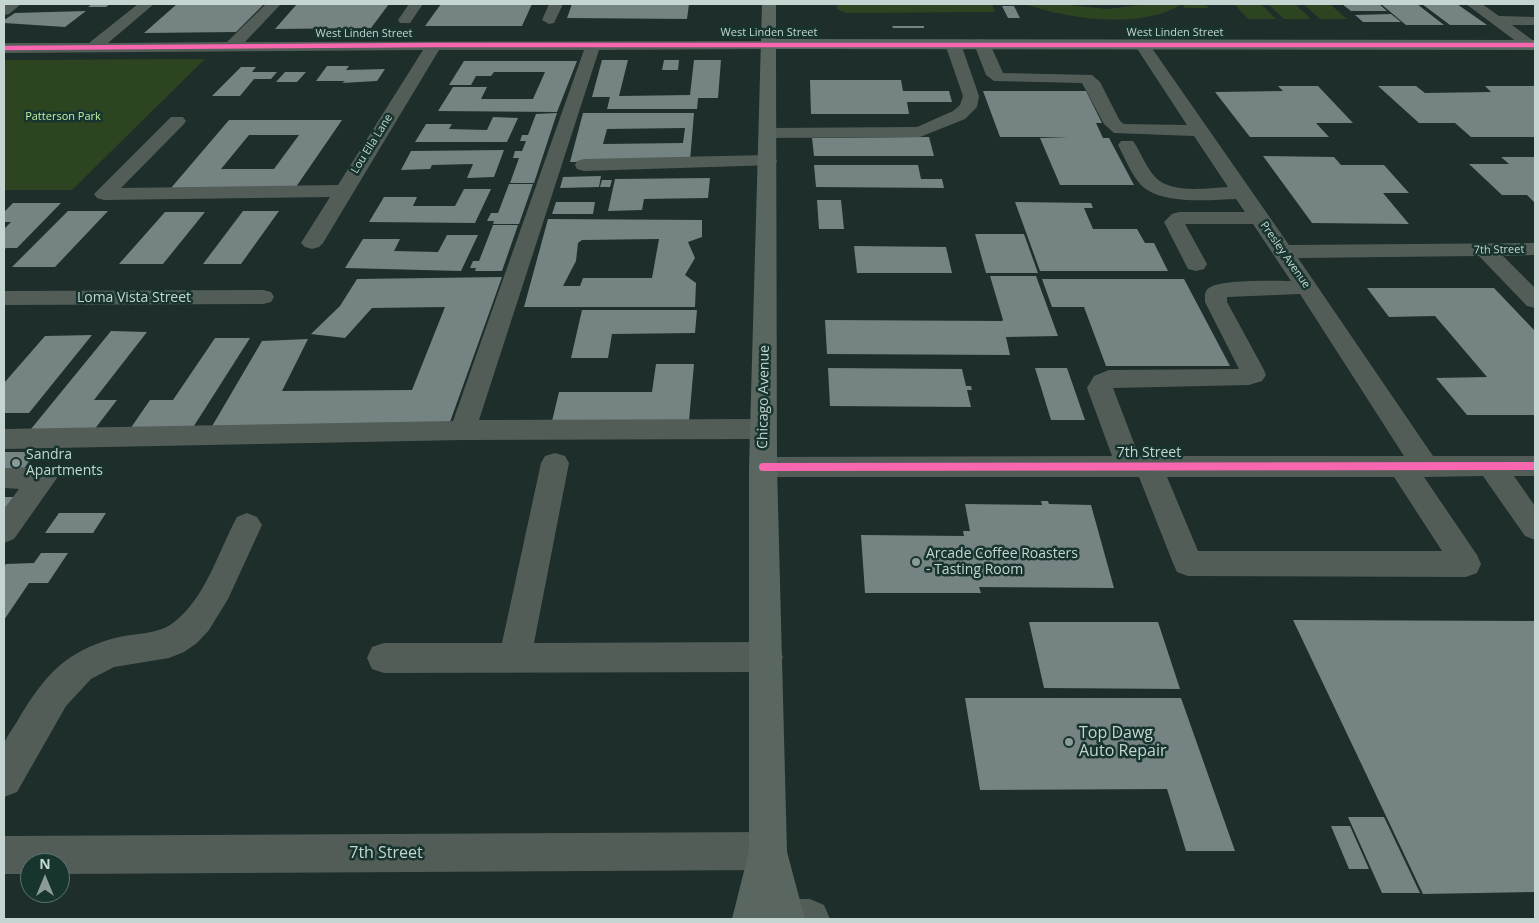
<!DOCTYPE html>
<html>
<head>
<meta charset="utf-8">
<style>
	body { margin:0 }
	#map { position:relative; width:1539px; height:923px; overflow:hidden; background:#1d2e2b; font-family:"Open Sans",sans-serif }
	canvas { display:block }
	.frame { position:absolute; inset:0; border:5px solid #c5d6d2; pointer-events:none }
	.north { position:absolute; left:20px; top:853px; width:50px; height:50px; box-sizing:border-box; background:#17342f; border:1px solid #5d7570; border-radius:50%; rotate:0deg; font-size:14px; font-weight:700; line-height:20px; text-align:center; color:#c5d6d2 }
	.north::after { content:''; display:block; margin:auto; width:18px; height:22px; background:#8a9b98; clip-path:polygon(50% 0,100% 100%,50% 72%,0 100%) }
</style>
</head>
<body>
<div id="map">
<canvas width="1539" height="923"></canvas>
<div class="frame"></div>
<div class="north">N</div>
</div>
<script>
const ctx = document.querySelector('canvas').getContext('2d');
ctx.lineJoin = 'round';
function paint(path, color) { ctx.fillStyle = color; ctx.fill(path, 'evenodd'); }
function stroke(path, color, width, dash) { ctx.strokeStyle = color; ctx.lineWidth = width; ctx.lineCap = dash ? 'butt' : 'round'; ctx.setLineDash(dash || []); ctx.stroke(path); }
function label(font, color, halo, rows, align = 'center') {
  ctx.font = font + ' "Open Sans",sans-serif'; ctx.lineWidth = 5; ctx.setLineDash([]); ctx.textBaseline = 'middle'; ctx.strokeStyle = halo; ctx.fillStyle = color; for (const [text, x, y, turn = 0] of rows) {
    ctx.save(); ctx.translate(x, y); ctx.rotate((+turn || 0) * Math.PI / 180); ctx.textAlign = isNaN(turn) ? turn : align; if (halo) ctx.strokeText(text, 0, 0); ctx.fillText(text, 0, 0); ctx.restore();
  }
}
const green = new Path2D(`
	M837,4H992L995,12L846,13L837,9Z
	M1025,4H1059L1107,9L1148,4H1205L1209,8H1185L1182,4C1143,30 1066,19 1025,4Z
	M1234,4H1261L1276,19H1248Z
	M1268,4H1295L1311,19H1284Z
	M1303,4H1330L1347,19H1320Z
	M205,59L72,190H4V60Z`);
const building = new Path2D(`
	M92,4H110L106,7H88Z
	M177,4H264L236,32L144,33Z
	M297,4H389L371,28L275,29Z
	M441,4H532L522,26H425Z
	M572,4H689L687,19L567,18Z
	M1342,4H1379L1387,11H1351Z
	M1381,4H1417L1444,25H1406Z
	M1422,4H1457L1487,25H1450Z
	M1002,6H1014L1020,18H1008Z
	M86,11L65,27L4,23V20L15,13Z
	M1391,14L1401,22H1363L1355,15Z
	M892,26H924V28H893Z
	M602,60H628L619,96L690,95L694,60H721L718,98H698L697,109H607L610,97H592Z
	M664,60H679L678,70H662Z
	M464,61H577L557,112L438,111L453,87H487L481,99H533L545,72H494L491,76H476L471,85H449Z
	M327,66H349L346,70L385,69L377,81L342,83L345,81H316Z
	M241,67H256L252,72H277L271,79H254L240,96H212Z
	M285,72H306L297,82H276Z
	M810,80H901L903,91H949L952,102H907L909,114H811Z
	M1278,86H1318L1353,123H1316L1329,137H1250L1215,92L1283,91Z
	M1378,86H1416L1425,93L1491,92L1485,86H1535V137H1471L1455,123H1419Z
	M983,91H1086L1102,123H1096L1103,138H1109L1134,185H1060L1040,138L1069,137H1000Z
	M557,113L534,183H510L519,158H513L515,151H522L526,141H520L522,135H528L536,114Z
	M583,113H694L690,161L570,162ZM685,128L683,143L603,144L607,129Z
	M493,117L518,118L507,142H415L426,124H452L449,129L487,130Z
	M229,120H342L296,187L171,188ZM249,135H299L274,169H221Z
	M929,137L934,156H814L812,138Z
	M504,150L494,177L467,178L473,164L432,165L430,169L401,170L411,151Z
	M1263,156L1334,157L1341,165H1384L1409,193H1383L1409,224L1312,223Z
	M1501,157H1535V203L1527,195H1502L1469,164H1509Z
	M814,165H918L921,179H942L944,188L816,187Z
	M601,176L599,187L560,188L563,177Z
	M710,178L708,198L644,199L642,210L608,211L615,179Z
	M602,180H612L610,187H600Z
	M509,184H533L519,224H493L494,221H487L491,213H498Z
	M464,189H491L475,223L369,222L384,197H417L413,206H455Z
	M817,200H841L844,229H819Z
	M556,202H595L593,214H552Z
	M1015,202L1091,203L1093,208H1084L1093,229H1137L1145,243H1154L1168,271H1040Z
	M13,203H61L17,248H6L4,250V229L11,222H4V212Z
	M68,211H108L55,267H12Z
	M243,211H279L241,264H203Z
	M165,212H205L163,264H119Z
	M548,219L702,220V237L688,242L695,258L685,275L696,283L695,307H524ZM659,239L652,278H583L580,286H563L576,261L578,243L582,240Z
	M493,225H518L502,271H475L476,268H470L473,261H479Z
	M975,234H1024L1038,273H986Z
	M447,235H478L461,271L345,268L363,239H400L394,251L438,252Z
	M854,246L946,247L952,273H857Z
	M990,276H1036L1058,336L1006,337L1003,324L1010,355L827,354L825,320L1002,321L1003,320Z
	M502,277L450,422L211,428L262,341L308,339L282,391L412,390L445,307L372,308L345,338L311,334L340,306L357,279Z
	M1042,279H1184L1230,366H1106L1084,307H1052Z
	M1367,288H1494L1535,331V415H1467L1436,378L1487,377L1435,316L1389,317Z
	M582,310H697L695,333L612,334L608,358H571Z
	M111,331L147,332L94,400H117L94,430L31,429Z
	M92,335L29,413H4V383L45,336Z
	M215,338H250L192,429H130L150,400H173Z
	M656,364H694L689,421H552L559,392H652Z
	M828,368L962,369L966,386H971L972,390H967L971,407L830,406Z
	M1035,368H1067L1085,420H1051Z
	M4,452H36L20,474H4Z
	M4,497H25L4,527Z
	M1041,501H1048L1049,504L1091,505L1114,588L979,587L981,593H865L861,535L964,536L963,531H970L965,504L1042,505Z
	M59,513H106L93,533H45Z
	M41,553H68L48,583H29L4,620V567L6,564L34,563Z
	M1293,620L1535,621V892L1423,894Z
	M1029,622H1158L1180,689L1044,688Z
	M965,698H1181L1235,851H1186L1167,789L980,790Z
	M1348,817H1384L1420,893H1382Z
	M1331,826H1350L1369,869H1349Z`);
const minor = new Path2D(`
	M5,4H21L9,14L4,15Z
	M138,4H154L108,43L227,42L266,4H281L245,42L774,41L777,44L769,49L599,50L479,420L764,419L773,422L777,429L773,436L764,439L463,440L4,449V429L453,421L584,50H439L323,243L319,247L312,249L305,247L301,243L330,197L104,200L97,198L94,194L171,117H183L186,121L183,125L121,188L338,185L423,50L4,53V43H89Z
	M409,4H423L410,23H400L398,20Z
	M549,4H563L554,23L549,24L542,20Z
	M1466,4H1482L1499,16L1535,17V25H1512L1535,42V48H1525Z
	M953,39L961,44L979,96L977,107L965,119L920,137L768,138L762,137L759,133L762,129L768,128L917,127L953,111L960,105L963,96L945,44Z
	M982,39L990,44L1003,73L1092,75L1100,82L1120,121L1124,124L1187,125L1134,44L1142,39L1147,41L1289,245L1535,243V255L1503,256L1535,288V308L1527,306L1479,256L1298,258L1433,456H1535V476H1514L1535,506V540L1525,536L1483,476L1424,477L1477,555L1481,564L1477,573L1466,577L1188,576L1177,572L1173,563L1139,477H763L753,474L749,467L753,460L763,457L1112,456L1087,388L1094,376L1109,370L1239,369L1205,302C1205,297 1204,291 1209,288C1221,279 1275,281 1291,281L1253,224H1185L1207,264L1204,269L1196,271L1188,269L1164,222L1172,214L1179,212H1245L1236,199C1210,200 1161,205 1141,185C1131,174 1125,158 1118,145L1121,141H1133C1141,152 1146,168 1156,178C1173,194 1207,188 1228,187L1194,136L1114,133L1104,124L1082,83L994,81L986,75L974,44ZM1300,294L1404,456H1139L1113,388L1249,385L1262,381L1266,375L1264,370L1227,302V297ZM1167,477H1394L1442,551H1198Z
	M768,155L775,157L777,161L775,165L584,171L577,169L575,165L577,161L584,159Z
	M263,290L271,292L274,297L271,302L263,304L4,305V291Z
	M555,453L565,456L569,463L534,643L766,642L778,647L783,657L778,667L766,672L384,673L372,669L367,658L372,647L384,643H502L541,463L545,456Z
	M43,467L53,471L57,478L14,539L4,543V509L19,489L4,488V468Z
	M247,513L257,517L262,525L228,599L209,630L197,643L184,652L169,658L114,667L91,679L66,706L17,792L4,797C4,783 0,757 4,744C7,735 15,726 19,718C45,675 66,651 115,638C133,633 157,635 173,623C206,598 218,552 237,517Z
	M768,832L782,837L787,851L782,865L768,870L60,874V863H30V874H4V836Z
	M785,899H810L824,905L830,919H765L771,905Z`);
const major = new Path2D(`
	M762,4H776V39L1535,40V50L776,49L777,467L787,852L805,919H732L749,851V467Z`);
const cyclewayFar1 = new Path2D(`
	M4,48L434,45H1535`);
const cycleway = new Path2D(`
	M763,467L1535,466`);
const markers = [
	[16,463,5,"#8a9b98"],
	[916,562,5,"#8a9b98"],
	[1069,742,5,"#8a9b98"]
];
const farStreetnames = [
	["West Linden Street",769,33],
	["West Linden Street",1175,33],
	["West Linden Street",364,34],
	["Lou Ella Lane",372,144,-58],
	["7th Street",1499,250,-1],
	["Presley Avenue",1285,255,55]
];
const farParknames = [
	["Patterson Park",63,117]
];
const streetNames = [
	["Loma Vista Street",134,298],
	["Chicago Avenue",764,397,-89],
	["7th Street",1149,453]
];
const poiNames = [
	["Sandra",26,455],
	["Apartments",26,471],
	["Arcade Coffee Roasters",926,554],
	["- Tasting Room",926,570]
];
const nearPoinames = [
	["Top Dawg",1079,733],
	["Auto Repair",1079,751]
];
const nearStreetnames = [
	["7th Street",386,853]
];
paint(green, '#2c441f');
paint(building, '#758383');
paint(minor, '#535d58');
paint(major, '#596760');
stroke(cyclewayFar1, '#f766af', 4.5);
stroke(cycleway, '#f766af', 8);
for (const [x, y, r, color] of markers) { const dot = new Path2D(); dot.arc(x, y, r, 0, 2 * Math.PI); ctx.fillStyle = color; ctx.fill(dot); stroke(dot, '#17342f', 2); }
label('11px', '#c5d6d2', '#17342f', farStreetnames);
label('11px', '#c0f0a4', '#17342f', farParknames);
label('14px', '#c5d6d2', '#17342f', streetNames);
label('14px', '#c5d6d2', '#17342f', poiNames, 'left');
label('16px', '#c5d6d2', '#17342f', nearPoinames, 'left');
label('16px', '#c5d6d2', '#17342f', nearStreetnames);
</script>
</body>
</html>
